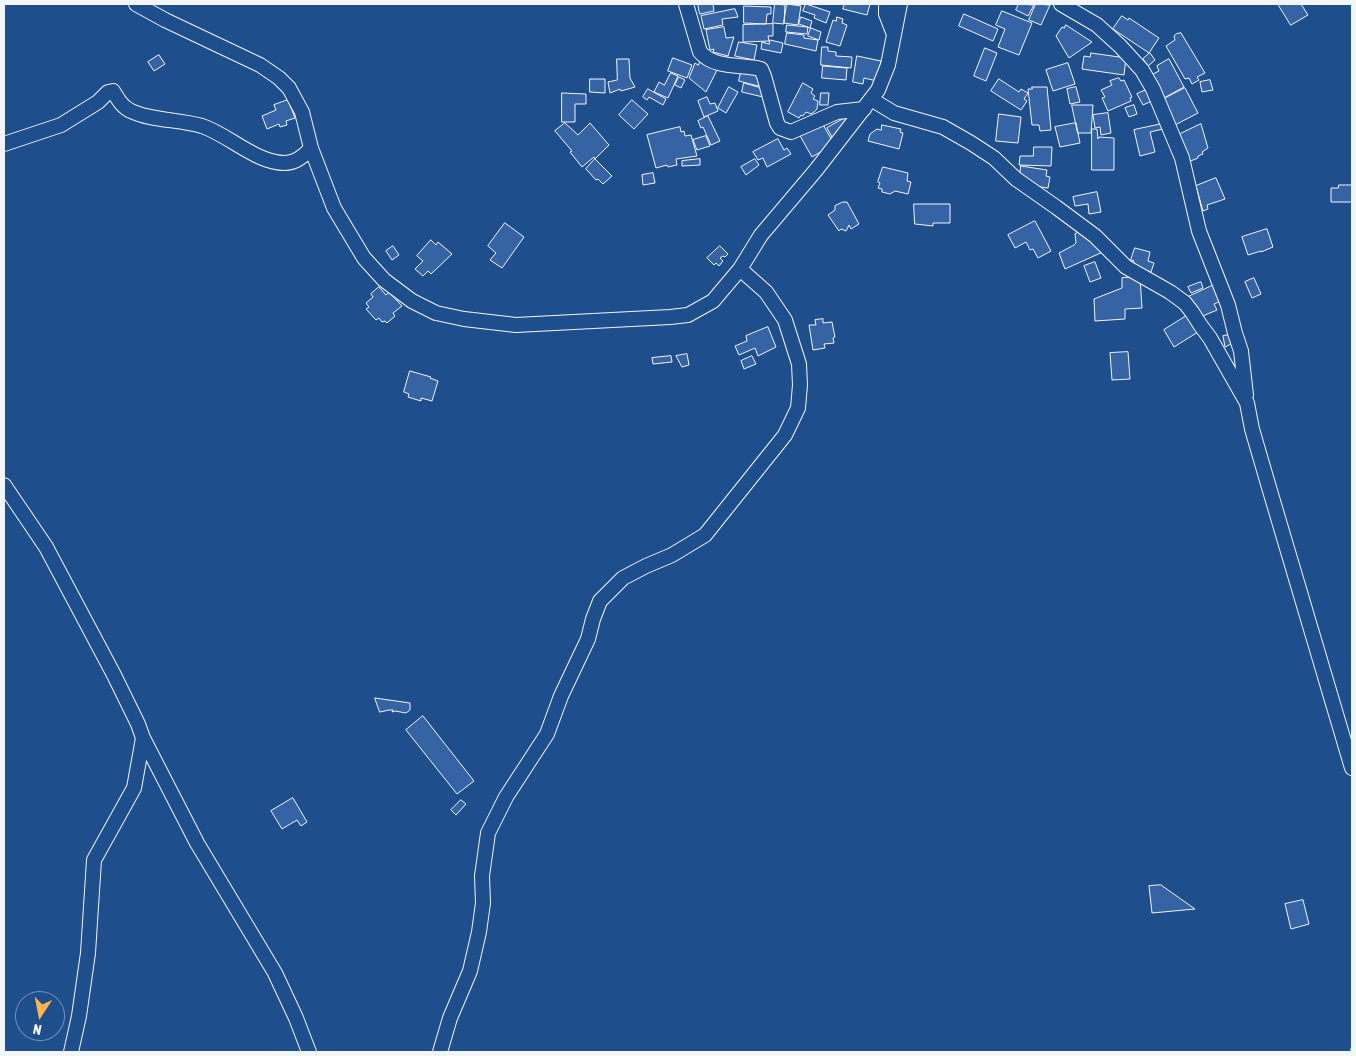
<!DOCTYPE html>
<html>
<head>
<meta charset="utf-8">
<style>
	body { margin:0 }
	#map { position:relative; width:1356px; height:1056px; overflow:hidden; background:#1f4e8c; font-family:"Asap Condensed",sans-serif }
	canvas { display:block }
	.frame { position:absolute; inset:0; border:5px solid #f2f6ff; pointer-events:none }
	.north { position:absolute; left:15px; top:991px; width:50px; height:50px; box-sizing:border-box; background:#1f4e8c; border:1px solid #7391ba; border-radius:50%; rotate:191deg; font-size:14px; font-weight:700; line-height:20px; text-align:center; color:#f2f6ff }
	.north::after { content:''; display:block; margin:auto; width:18px; height:22px; background:#ffb74d; clip-path:polygon(50% 0,100% 100%,50% 72%,0 100%) }
</style>
</head>
<body>
<div id="map">
<canvas width="1356" height="1056"></canvas>
<div class="frame"></div>
<div class="north">N</div>
</div>
<script>
const ctx = document.querySelector('canvas').getContext('2d');
ctx.lineJoin = 'round';
function paint(path, color) { ctx.fillStyle = color; ctx.fill(path, 'evenodd'); }
function stroke(path, color, width, dash) { ctx.strokeStyle = color; ctx.lineWidth = width; ctx.lineCap = dash ? 'butt' : 'round'; ctx.setLineDash(dash || []); ctx.stroke(path); }
const building = new Path2D(`
	M698,4H713L714,11L700,14Z
	M775,4L785,5L784,24L773,23Z
	M787,4L801,6L798,25L784,23Z
	M806,4L830,12L826,23L814,18L815,15L803,11Z
	M845,4H870L867,15L843,9Z
	M1019,4L1034,5L1028,16L1016,10Z
	M1036,4L1050,5L1041,25L1029,20Z
	M1278,4H1301L1308,15L1291,25Z
	M744,6L771,7V14H767L766,24L744,23Z
	M735,9L738,17L722,19L723,25L704,29L701,16Z
	M1002,11L1032,23L1019,55L998,47L1005,29L996,25Z
	M964,14L998,29L993,41L959,26Z
	M1122,16L1128,20L1129,18L1159,38L1149,53L1113,29Z
	M801,17L812,21L810,28L799,24Z
	M837,17L843,19L842,23L847,25L840,46L826,42L833,20L836,21Z
	M773,24V36H768L769,41L743,42V25Z
	M787,25L808,27L807,34L786,32Z
	M1066,25L1092,42L1069,58L1056,36L1062,27L1064,28Z
	M724,27L726,38L734,37L728,56L713,52L714,49L710,50L706,30Z
	M811,28L821,32L819,40L808,36Z
	M787,33L804,35V38L818,40L816,51L785,44Z
	M1181,33L1205,73L1197,77L1199,80L1192,84L1189,78L1185,79L1166,46L1175,40L1174,36L1176,34Z
	M770,40L783,43L781,53L761,49L762,42L769,44Z
	M739,42L757,45L754,60L735,56Z
	M822,47H828V51L836,52V56L852,57L851,68L821,65Z
	M985,48L997,53L986,81L974,76Z
	M1091,53L1126,58L1124,75L1082,69L1084,56L1090,57Z
	M1150,53L1155,60L1148,66L1143,59Z
	M159,55L165,64L154,71L148,62Z
	M857,56L881,61L877,81L864,78L863,84L853,82Z
	M673,58L692,65L687,78L668,71Z
	M617,59H629L630,78L635,87L621,91L620,89L610,93L608,82L617,80Z
	M1169,59L1184,87L1162,99L1149,76L1159,71L1157,66Z
	M700,62L706,66L710,62L719,66L706,92L689,78L695,63L698,65Z
	M1068,63L1075,84L1053,91L1046,70Z
	M823,66L847,68L846,80L822,78Z
	M742,68L762,73L758,86L739,81Z
	M671,73L678,76L668,98L654,92L659,82L664,85Z
	M679,77L685,80L681,88L675,85Z
	M1119,78L1121,81L1124,80L1132,97L1130,98L1131,101L1108,111L1102,98L1105,97L1101,90L1112,85L1110,81Z
	M590,79H605V93L590,92Z
	M999,79L1019,92L1021,89L1028,93L1024,99L1027,101L1021,110L991,91Z
	M1210,80L1213,90L1202,92L1200,82Z
	M744,83L765,89L763,97L742,92Z
	M803,83L813,89L811,93L815,96L813,99L818,101L817,109L814,112L811,114L806,112L803,116L801,115L799,118L788,112Z
	M729,87L738,92L726,113L718,108Z
	M1032,87H1047L1051,130L1040,131L1039,125H1032L1028,89H1032Z
	M1076,87L1080,102L1070,104L1067,89Z
	M1185,88L1198,113L1175,125L1162,100Z
	M648,89L666,99L663,105L649,97L647,100L643,97Z
	M1146,90L1152,101L1143,105L1137,94Z
	M562,93L586,94V104H575V122H562Z
	M821,93H829L828,105H820Z
	M707,97L710,104L715,103L718,111L704,117L698,101Z
	M288,100L295,118L286,121L287,125L280,127L279,124L267,129L262,116L276,110L274,105Z
	M632,100L648,114L634,129L619,115Z
	M1072,105H1093L1091,133H1078Z
	M1134,105L1137,114L1129,117L1125,108Z
	M1108,113L1111,133L1101,135L1100,127L1095,128L1093,115Z
	M999,114L1021,117L1018,143L996,141Z
	M708,116L720,141L711,145L703,127L701,128L698,121Z
	M847,117L850,121L833,139L827,128Z
	M821,121L834,144L812,157L799,134Z
	M565,123L578,135L590,123L609,145L595,159L594,157L582,167L570,152L572,151L555,131Z
	M1076,123L1080,143L1060,147L1055,127Z
	M1162,124L1163,129L1150,132L1155,152L1140,156L1134,130Z
	M1201,124L1208,148L1202,152L1203,154L1198,156V158L1188,162L1176,136Z
	M882,125L901,129L900,132L903,133L899,149L868,141L870,134L877,129L881,130Z
	M680,127L681,132L684,131L685,136L691,135L697,156L676,159L677,165L668,167L667,165L656,168L647,135Z
	M1092,129H1097L1098,139L1099,137L1114,138V170H1092Z
	M706,136L710,146L697,150L693,140Z
	M778,139L784,150L787,148L791,154L767,167L763,158L758,160L753,152Z
	M1034,147H1052L1051,166L1019,165L1020,156H1033Z
	M595,159L612,176L603,184L598,179L596,180L586,169Z
	M700,159V165L682,166V161Z
	M755,159L759,165L746,175L741,167Z
	M1021,166L1047,170L1046,176L1050,177L1048,188L1027,185L1020,175Z
	M883,167L908,173L907,181L911,182L908,194L895,191L890,194L882,192V189L878,188L880,183L878,182Z
	M653,173L655,183L643,185L642,175Z
	M1216,178L1225,199L1207,205L1208,209L1203,211L1196,186Z
	M1339,185H1352V202H1331V188H1338Z
	M1097,192L1101,212L1089,214L1088,204L1075,206L1073,197Z
	M843,202H847L859,224L851,229L849,225L846,231L841,229L839,231L828,215L835,210V206Z
	M914,204H950V223H933V226L915,224Z
	M1035,221L1051,251L1038,258L1033,249L1030,250L1026,242L1015,248L1008,235Z
	M505,223L524,237L502,268L490,260L496,253L488,246Z
	M1267,229L1273,247L1261,252V251L1248,255L1242,237Z
	M1079,232L1105,251L1065,269L1059,253L1074,245L1076,243L1075,234Z
	M431,240L436,245L438,242L452,254L431,274L428,271L423,276L415,269L423,261L417,256Z
	M393,246L399,255L392,260L386,251Z
	M720,246L728,254L725,257L723,256L720,258L723,261L719,266L716,263L714,265L707,258Z
	M1135,248L1150,252L1148,261L1154,263L1151,272L1132,266L1134,261L1131,260Z
	M1095,262L1101,278L1090,282L1084,266Z
	M1140,277L1142,308L1125,309V319L1095,321L1094,299L1122,288V278Z
	M1254,278L1261,294L1252,298L1245,282Z
	M1201,282L1203,288L1191,293L1188,287Z
	M1216,284L1223,300L1214,304L1217,310L1198,318L1188,297Z
	M379,287L386,295L389,292L402,306L393,313L395,316L387,323L385,321L382,322L379,318L376,320L366,309L369,307L366,303L373,297L371,294Z
	M1188,315L1198,332L1174,347L1164,330Z
	M823,319V323L832,322L835,337L833,338L834,343L824,344L825,348L813,350L809,325H816L815,320Z
	M768,327L776,347L758,356L755,348L739,355L735,346L747,341L746,336Z
	M1229,335L1231,344L1225,347L1223,336Z
	M1128,352L1130,379L1112,380L1110,353Z
	M687,354L689,365L682,367L676,356Z
	M671,356L672,362L653,364L652,358Z
	M752,356L756,364L744,369L741,361Z
	M410,371L431,377L430,378L438,381L432,401L421,398V401L408,397L409,394L404,392Z
	M375,698L410,703V710L406,713L395,711L392,712L393,710H389L380,712Z
	M423,716L474,781L457,794L406,730Z
	M293,798L307,822L301,826L297,820L282,829L271,811Z
	M461,800L466,804L456,815L451,810Z
	M1161,885L1195,909L1152,913L1149,886Z
	M1303,900L1309,924L1291,929L1285,904Z`);
const path = new Path2D(`
	M1351,1052L1352,1043`);
const minor = new Path2D(`
	M136,4L165,20L260,65L279,78L289,88L302,112L311,148L334,208L364,258L384,280L412,301L436,313L464,319L516,325L670,317L688,315L713,301L740,269L761,235L816,170L878,90L888,65L900,4
	M686,4L700,52C715,69 740,64 761,69L764,76L777,123L780,128L791,132L837,112L864,109
	M886,4V14L893,32
	M1061,4L1097,25L1120,46L1142,70L1153,89L1182,158L1199,231L1228,305L1235,333L1241,351L1246,395
	M871,99L894,113L943,127L971,143L994,158L1016,179L1056,207L1095,236L1126,267L1170,292L1185,303L1192,312L1201,326L1210,338L1247,403L1252,429L1268,484L1352,768
	M4,144L61,125L98,102L108,92L113,91C118,99 122,107 131,111C152,121 179,119 202,126C229,135 256,163 285,163C296,163 304,156 311,148
	M4,485L46,547L114,675L138,724L143,738L197,843L275,973L296,1018L309,1052
	M71,1052L79,1016L88,953L94,860L134,788L143,738
	M440,1052L450,1018L470,971L479,932L483,903L482,876L488,833L506,797L547,734L561,696L588,639L593,619L600,601L623,578L646,566L672,555L705,535L785,435L798,408L800,385L799,364L785,320L766,292L740,269`);
paint(building, '#3563a3');
stroke(building, '#f2f6ff', 1);
stroke(minor, '#f2f6ff', 16);
stroke(path, '#b3c4dc', 2, [4, 2.5]);
stroke(minor, '#1f4e8c', 14);
</script>
</body>
</html>
